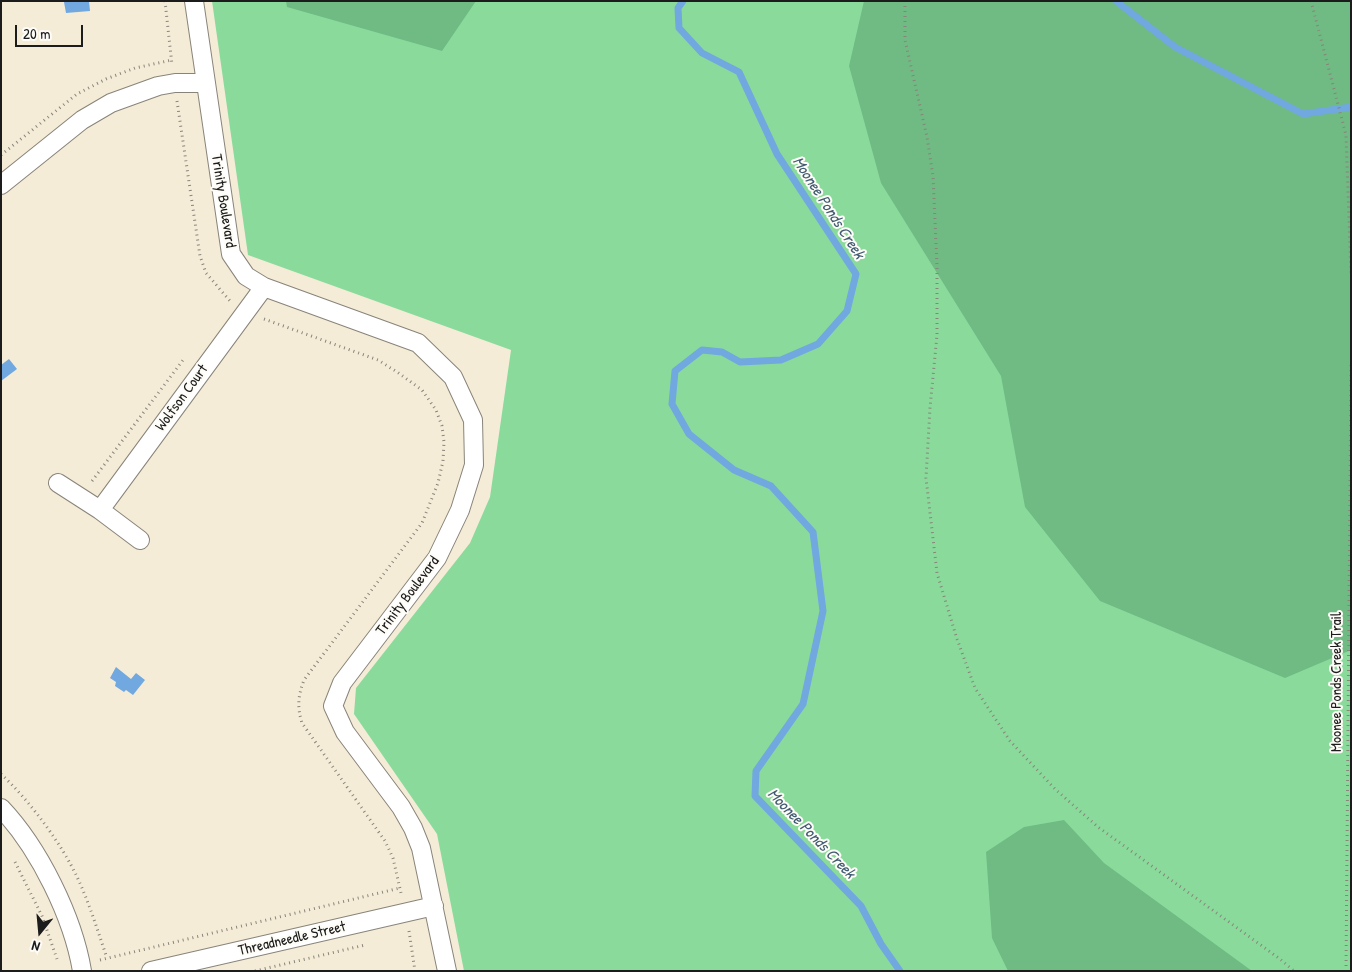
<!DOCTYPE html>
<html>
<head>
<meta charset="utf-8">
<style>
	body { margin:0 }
	#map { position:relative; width:1352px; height:972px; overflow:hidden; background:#f5ecd8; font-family:"Patrick Hand",sans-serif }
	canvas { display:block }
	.frame { position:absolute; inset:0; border:2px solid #1c1c1c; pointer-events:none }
	.north { position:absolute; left:15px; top:907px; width:50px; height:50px; -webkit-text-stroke:4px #fdfcf7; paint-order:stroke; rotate:197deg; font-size:14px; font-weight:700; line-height:20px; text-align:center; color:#1c1c1c }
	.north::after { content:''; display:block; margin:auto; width:18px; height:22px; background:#1c1c1c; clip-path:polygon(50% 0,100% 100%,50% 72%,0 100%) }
	.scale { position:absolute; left:15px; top:25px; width:68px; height:22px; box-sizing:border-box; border:2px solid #1c1c1c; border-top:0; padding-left:6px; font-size:15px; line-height:18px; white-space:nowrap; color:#1c1c1c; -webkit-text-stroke:4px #fdfcf7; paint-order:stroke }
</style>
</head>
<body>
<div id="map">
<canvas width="1352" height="972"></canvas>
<div class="frame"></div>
<div class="north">N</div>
<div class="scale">20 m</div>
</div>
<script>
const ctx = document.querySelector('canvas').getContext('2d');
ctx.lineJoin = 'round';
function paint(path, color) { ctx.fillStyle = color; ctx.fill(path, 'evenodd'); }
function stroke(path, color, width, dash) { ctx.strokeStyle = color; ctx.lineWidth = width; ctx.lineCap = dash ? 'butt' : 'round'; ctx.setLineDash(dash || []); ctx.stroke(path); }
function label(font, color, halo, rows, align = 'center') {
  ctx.font = font + ' "Patrick Hand",sans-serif'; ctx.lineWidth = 4; ctx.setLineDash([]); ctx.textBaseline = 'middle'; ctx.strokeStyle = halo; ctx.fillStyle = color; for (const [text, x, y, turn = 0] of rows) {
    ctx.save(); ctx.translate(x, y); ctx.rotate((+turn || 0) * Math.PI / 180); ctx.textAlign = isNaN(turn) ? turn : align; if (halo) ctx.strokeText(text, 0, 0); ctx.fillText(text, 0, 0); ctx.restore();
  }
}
const green = new Path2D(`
	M212,1H1351V971H464L437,834L354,714L356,688L470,543L490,497L511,350L248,255Z`);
const forest = new Path2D(`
	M286,1H476L442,51L287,7Z
	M864,1H1351V650L1285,678L1100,601L1025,507L1001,376L881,183L849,66Z
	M1064,820L1104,863L1252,971H1008L992,938L986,852L1024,827Z`);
const water = new Path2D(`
	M89,1L90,11L66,13L64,2Z
	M9,359L17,369L1,381V365Z
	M116,667L131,679L136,673L145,680L133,695L126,690L124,692L115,686L116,682L110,678Z`);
const stream = new Path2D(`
	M683,1L678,8L679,28L702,53L739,72L777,154L856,274L847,311L818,344L781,360L740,362L722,352L702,350L675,371L672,404L689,434L734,470L771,486L813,532L823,611L803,704L756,771L755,796L861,906L881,944L900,971
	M1116,1L1175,47L1303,114L1351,107`);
const path = new Path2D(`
	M165,1L172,65
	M905,1V40L927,137L933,176L937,266V335L930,408L926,478L937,573L957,639L975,688L1010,741L1055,789L1098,827L1280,959L1294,971
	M1311,1L1346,135L1351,275
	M177,101L200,256L206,273L230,301
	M1,155L77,94L106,79L135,68L172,60
	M264,319L378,360L397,372L422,390L436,410L442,426L444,442L443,461L438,483L422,523L304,680C298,696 297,707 302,723L385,841L393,858L401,893
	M92,481L183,360
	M1,774C29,800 62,844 78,879C90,905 98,932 107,958
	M15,862L42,916L57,959
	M409,931L415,971
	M100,960L400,888
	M255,971L365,945
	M1346,971L1351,363`);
const street = new Path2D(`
	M194,1L231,254L246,276L264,287L418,343L453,377L473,420L474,465L460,510L437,558L342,683L333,706L345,732L401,807L413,828L421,848L447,971
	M1,185L82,120L111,103L158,86L175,83H205
	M58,483L100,510L140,540
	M100,510L264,287
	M1,808C39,848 73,917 82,971
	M151,971L434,906`);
const streetNames = [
	["Trinity Boulevard",223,201,81],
	["Wolfson Court",182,398,-54],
	["Trinity Boulevard",408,596,-53],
	["Moonee Ponds Creek Trail",1337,682,-90],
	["Threadneedle Street",292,939,-13]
];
const waterNames = [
	["Moonee Ponds Creek",828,208,57],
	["Moonee Ponds Creek",811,834,46]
];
paint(green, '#8adb9b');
paint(forest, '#6fbb83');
paint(water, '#70a8df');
stroke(stream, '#70a8df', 7);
stroke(street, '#88847a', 20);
stroke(path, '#88847a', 3, [1, 4]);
stroke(street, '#fff', 18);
label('15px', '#1c1c1c', '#fdfcf7', streetNames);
label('italic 16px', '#425b74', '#fdfcf7', waterNames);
</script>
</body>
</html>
